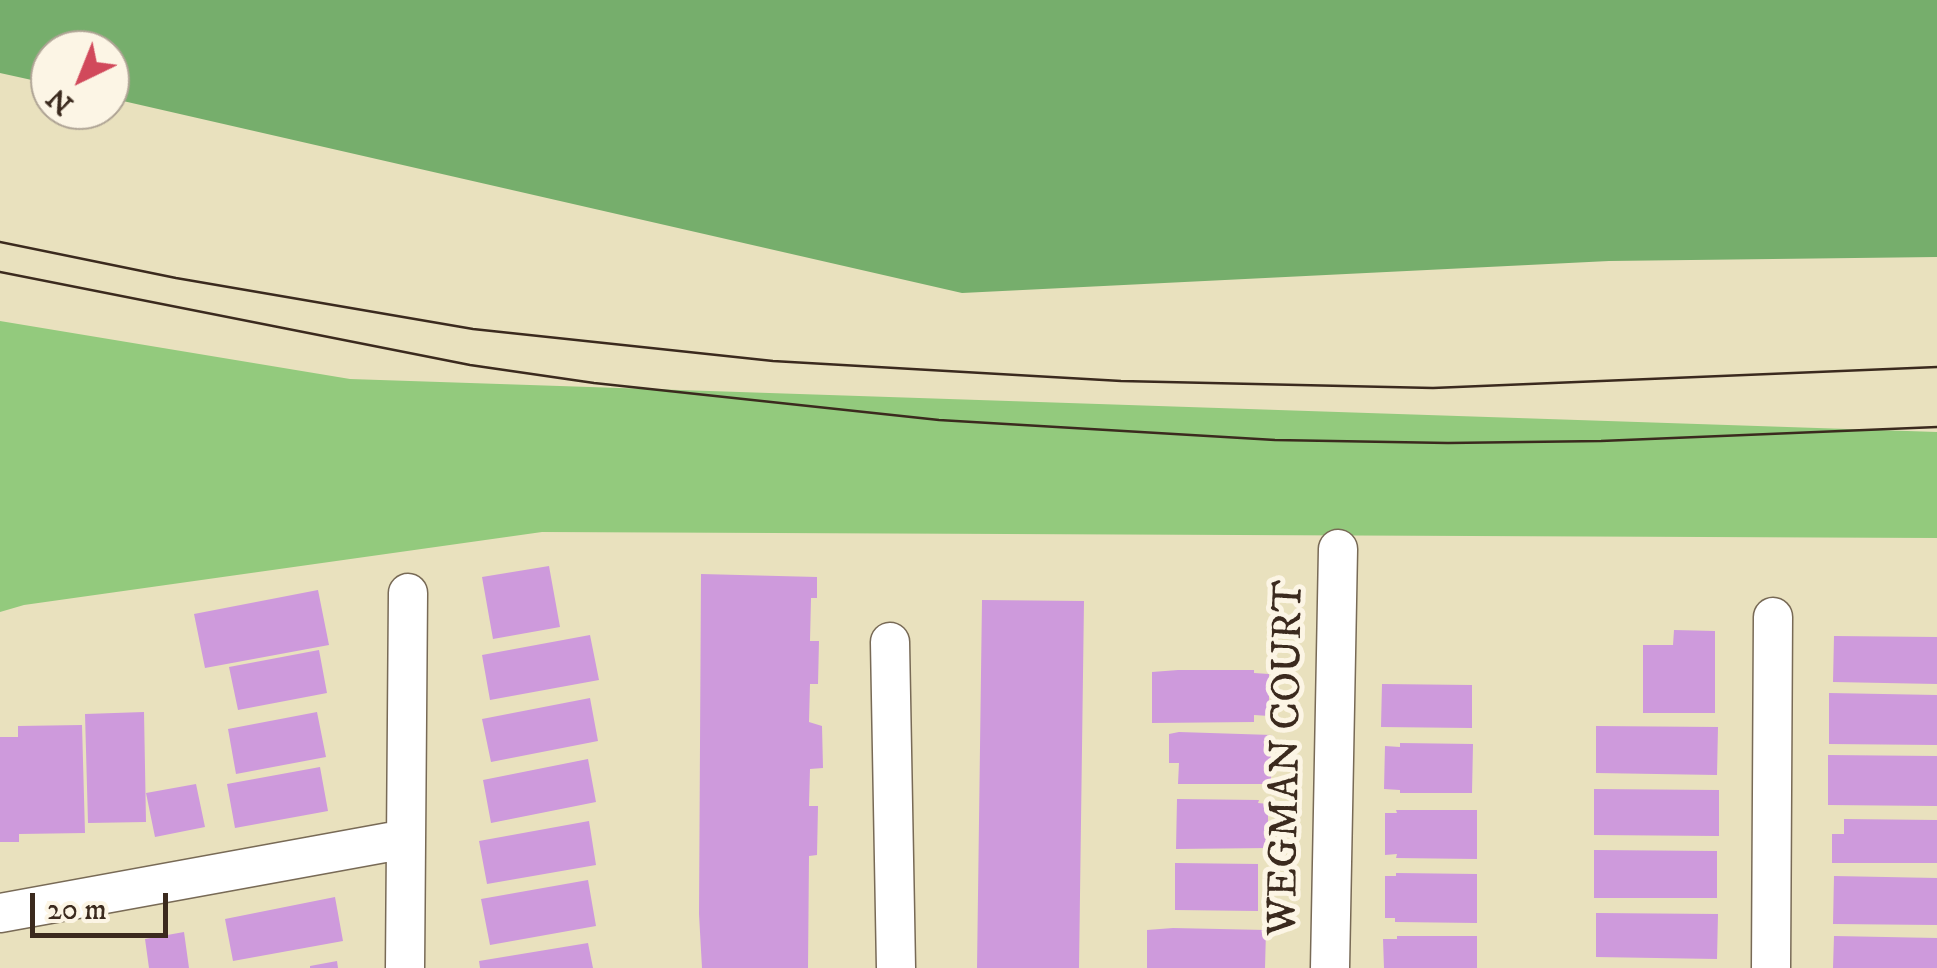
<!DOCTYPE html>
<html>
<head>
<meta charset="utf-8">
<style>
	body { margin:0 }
	#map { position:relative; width:1937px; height:968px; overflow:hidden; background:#e9e1be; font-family:"IM FELL DW Pica",serif }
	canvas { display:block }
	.north { position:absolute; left:30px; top:30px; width:100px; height:100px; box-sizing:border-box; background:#fcf5e5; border:2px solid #afa495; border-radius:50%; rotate:223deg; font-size:28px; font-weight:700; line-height:40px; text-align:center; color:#3b2a1e }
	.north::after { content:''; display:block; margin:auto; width:35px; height:45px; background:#d1495b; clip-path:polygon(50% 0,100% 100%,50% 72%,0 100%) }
	.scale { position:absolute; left:30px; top:893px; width:138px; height:45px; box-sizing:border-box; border:5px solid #3b2a1e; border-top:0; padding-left:12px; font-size:30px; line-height:35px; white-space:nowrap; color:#3b2a1e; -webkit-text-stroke:8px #fcf5e5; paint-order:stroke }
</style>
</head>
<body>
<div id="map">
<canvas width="1937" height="968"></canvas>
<div class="north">N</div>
<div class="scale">20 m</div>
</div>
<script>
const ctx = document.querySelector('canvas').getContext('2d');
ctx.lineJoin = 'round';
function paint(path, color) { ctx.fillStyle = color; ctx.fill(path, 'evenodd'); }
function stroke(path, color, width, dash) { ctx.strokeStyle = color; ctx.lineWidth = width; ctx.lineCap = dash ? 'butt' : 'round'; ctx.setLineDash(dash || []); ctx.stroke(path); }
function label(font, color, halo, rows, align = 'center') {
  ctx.font = font + ' "IM FELL DW Pica",serif'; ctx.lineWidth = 10; ctx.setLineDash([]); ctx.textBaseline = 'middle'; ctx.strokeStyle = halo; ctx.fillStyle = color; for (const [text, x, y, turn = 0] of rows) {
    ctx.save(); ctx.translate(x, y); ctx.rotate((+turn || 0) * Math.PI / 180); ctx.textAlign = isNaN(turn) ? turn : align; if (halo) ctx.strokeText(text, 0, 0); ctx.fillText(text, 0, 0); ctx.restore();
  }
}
const green = new Path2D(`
	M0,321L350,379L1937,432V538L542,532L24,605L0,612Z`);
const forest = new Path2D(`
	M0,0H1937V257L1609,261L962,293L110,98V50H50V84L0,73Z`);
const building = new Path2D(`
	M549,566L560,627L493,639L482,577Z
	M701,574L817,577V598H811L810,641H819L818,684H810L809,722L822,726L823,768L810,769L809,806H818L817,855L809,856L808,968H702L699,914Z
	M318,590L329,645L205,668L194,614Z
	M982,600L1084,601L1079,968H977Z
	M1674,630L1715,631V713H1643V645H1673Z
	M590,635L599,680L490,700L482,655Z
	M1834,636L1937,637V684L1833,682Z
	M319,650L327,693L238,710L229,667Z
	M1178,670H1254V673L1269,674V716L1254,715V722L1152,723V672Z
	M1382,684L1472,685V728L1381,727Z
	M1829,693L1937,695V745L1829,744Z
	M590,698L598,741L491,762L482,719Z
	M144,712L146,822L88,823L85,714Z
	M317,712L326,757L236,774L228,729Z
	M82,725L85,833L19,834V842H0V737H18V726Z
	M1596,726L1718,727L1717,775L1596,773Z
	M1179,732L1272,735L1271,784H1178L1179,763H1169V734Z
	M1400,743L1473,744L1472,793H1400V790L1384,789L1385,746L1400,747Z
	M1828,755L1937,756V806L1828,805Z
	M588,759L596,802L491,823L483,780Z
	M320,767L328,811L235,828L227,784Z
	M196,784L205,827L155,837L146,793Z
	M1594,789L1719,790V836L1594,835Z
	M1177,799L1259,800L1258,803L1268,804V848L1176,849Z
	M1396,810H1477V859L1396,858L1397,854L1385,855V813H1397Z
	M1844,819L1937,820V863H1832V834H1844Z
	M589,821L596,865L487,884L479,841Z
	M1594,850L1717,851V898H1594Z
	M1175,863L1258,864V911L1175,910Z
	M1396,873L1477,874V923L1395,922V918H1385V876H1396Z
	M1834,876L1937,878V925L1833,924Z
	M588,880L596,926L490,945L481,899Z
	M335,897L343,941L233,961L225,919Z
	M1596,913L1718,914L1717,959L1596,957Z
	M1173,928L1266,930L1265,968H1147V930Z
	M184,932L189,968H149L145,939Z
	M1397,936H1477V968H1384L1383,939H1397Z
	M1834,936L1937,938V968H1833Z
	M588,943L593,968H480L479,961Z
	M337,961L338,968H310V966Z`);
const minor = new Path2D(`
	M890,642L896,968
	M0,913L406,839
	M405,968L408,593
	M1330,968L1338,549
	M1771,968L1773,617`);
const tram = new Path2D(`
	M0,242L176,278L473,329L773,361L1121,381L1433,388L1937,367
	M0,272L470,365L594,383L939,420L1275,440L1448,443L1601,441L1937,427`);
const streetNames = [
	["WEGMAN COURT",1289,758,-89]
];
paint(green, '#93ca7d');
paint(forest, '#76ae6c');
paint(building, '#ce9adc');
stroke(minor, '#786a56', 41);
stroke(minor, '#fff', 38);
stroke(tram, '#3b2a1e', 2.5);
label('42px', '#3b2a1e', '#fcf5e5', streetNames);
</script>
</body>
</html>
